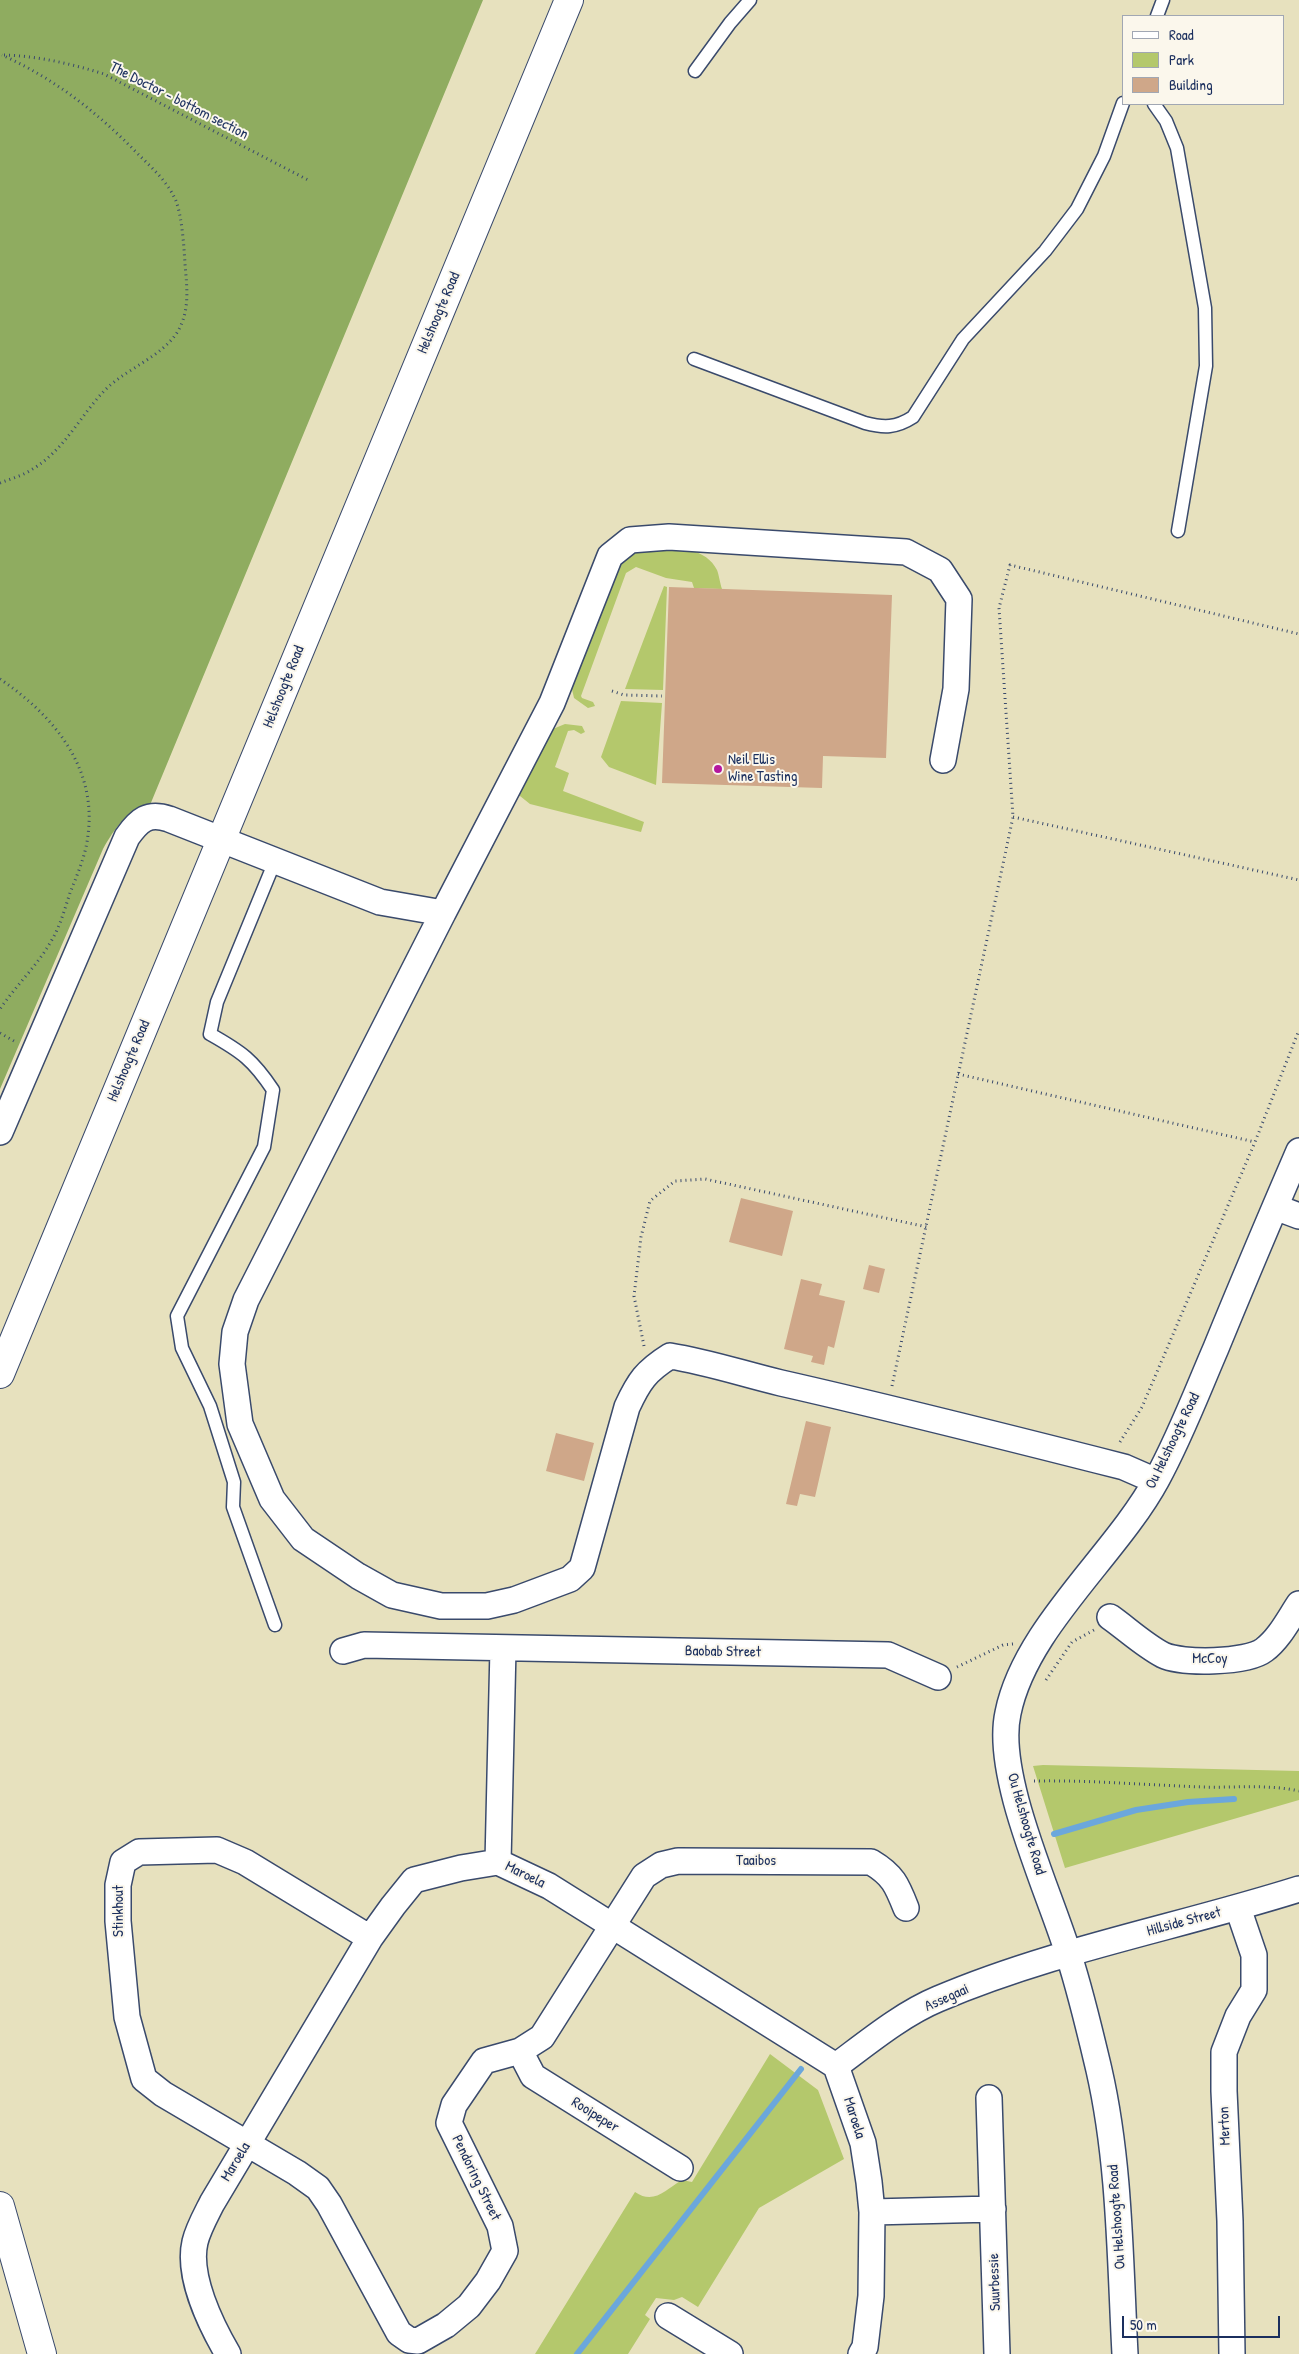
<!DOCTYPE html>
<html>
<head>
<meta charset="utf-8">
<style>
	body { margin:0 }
	#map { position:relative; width:1299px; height:2354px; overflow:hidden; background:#e7e1be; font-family:"Patrick Hand",sans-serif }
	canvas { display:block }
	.legend { position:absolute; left:1122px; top:15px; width:162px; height:90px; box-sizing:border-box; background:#fbf7ec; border:1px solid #a1a7b3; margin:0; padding:6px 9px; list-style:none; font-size:15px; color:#1b2f5e }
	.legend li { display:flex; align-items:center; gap:10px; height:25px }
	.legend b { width:25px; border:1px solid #a1a7b3 }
	.scale { position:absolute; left:1122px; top:2316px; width:158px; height:22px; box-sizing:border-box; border:2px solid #1b2f5e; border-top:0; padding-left:6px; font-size:15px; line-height:18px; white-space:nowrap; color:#1b2f5e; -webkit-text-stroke:4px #fbf7ec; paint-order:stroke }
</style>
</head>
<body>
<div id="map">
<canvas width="1299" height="2354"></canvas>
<ul class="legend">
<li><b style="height:6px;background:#fff"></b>Road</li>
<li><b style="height:14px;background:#b4c86c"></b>Park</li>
<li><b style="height:14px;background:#cfa789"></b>Building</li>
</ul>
<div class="scale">50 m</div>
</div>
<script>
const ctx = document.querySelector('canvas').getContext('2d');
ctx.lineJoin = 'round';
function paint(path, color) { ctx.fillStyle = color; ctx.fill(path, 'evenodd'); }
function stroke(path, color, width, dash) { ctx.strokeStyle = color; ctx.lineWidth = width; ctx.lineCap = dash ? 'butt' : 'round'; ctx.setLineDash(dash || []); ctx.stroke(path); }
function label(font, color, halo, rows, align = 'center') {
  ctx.font = font + ' "Patrick Hand",sans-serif'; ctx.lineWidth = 4; ctx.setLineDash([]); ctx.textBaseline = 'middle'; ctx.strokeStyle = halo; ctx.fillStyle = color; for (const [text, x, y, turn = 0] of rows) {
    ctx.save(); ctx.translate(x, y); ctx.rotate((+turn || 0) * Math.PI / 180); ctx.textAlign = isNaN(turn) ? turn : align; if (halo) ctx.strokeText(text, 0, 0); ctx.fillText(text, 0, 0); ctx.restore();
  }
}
const green = new Path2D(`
	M635,547C660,548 703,542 717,570C719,575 720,583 722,589L694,588L692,582L666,578L636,567L626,573L581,696L582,698L593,702L595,706L588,708L574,698L571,685L616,565Z
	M664,586L667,587L663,690L625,689Z
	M621,701L662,703L656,785L609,767L601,757Z
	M565,724L582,726L585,732L581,734L574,730L568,731L555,767L569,773L563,791L644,822L641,832L530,804L515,792L548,731Z
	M1043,1765L1299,1771V1800L1065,1868L1033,1766Z
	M770,2054L818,2090L844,2159L759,2208L698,2307L682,2297L674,2300L656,2298L645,2315L650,2319L628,2354H535L635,2192C654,2205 665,2190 682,2180L692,2182Z`);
const forest = new Path2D(`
	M0,0H483L150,805C126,811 115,828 103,849L0,1089Z`);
const stream = new Path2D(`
	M1054,1834L1136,1810L1188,1802L1234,1799
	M577,2354L801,2069`);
const building = new Path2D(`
	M669,587L892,595L886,758L823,756L822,788L662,783Z
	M741,1198L793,1211L782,1256L729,1242Z
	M869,1265L885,1269L879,1293L863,1289Z
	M801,1279L822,1284L819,1295L845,1301L834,1348L828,1346L824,1365L811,1362L813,1356L784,1349Z
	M806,1421L831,1427L815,1497L800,1494L797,1506L786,1504Z
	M556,1433L594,1443L584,1481L546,1471Z`);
const path = new Path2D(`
	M4,55C38,56 72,64 104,74L310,181
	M0,483C10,479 22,476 31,470C64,451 80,416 105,390C127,368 162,357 178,331C190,310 187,288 185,264C184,247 182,217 176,201C168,182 152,168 138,154C97,112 55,79 2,55
	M0,679C53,715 97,767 88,835C86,855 77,875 70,893C65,908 61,923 54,936C40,963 17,984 0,1009
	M612,691L624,695L662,696
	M1013,817L1299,880
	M0,1033L14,1041
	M958,1074L1255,1142
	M644,1346L634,1296L641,1237L650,1201L675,1181L705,1179L927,1227
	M892,1386L1013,817L999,608L1010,565L1299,634
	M1120,1442L1142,1407L1255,1142L1299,1030
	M957,1667L1003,1645L1013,1644
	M1046,1680L1072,1642L1094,1630
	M1034,1781C1091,1780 1147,1785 1203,1787C1235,1788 1268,1784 1299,1791`);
const service = new Path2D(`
	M1157,16L1163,0
	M695,71L730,23L750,0
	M1154,104L1166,121L1177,148L1205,308L1206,366L1178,531
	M694,359L865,423C884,428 896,428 913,417L963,339L1045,251L1077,209L1104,156L1123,103
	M275,1625L233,1507L234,1482L210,1406L182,1348L177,1316L264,1147L273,1090C253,1060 242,1052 210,1034L217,1002L275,861`);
const minor = new Path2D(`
	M443,913L246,1300L235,1332L232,1364L240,1424L272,1499L303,1539L358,1576L392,1595L441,1606H487L514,1600L570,1579L582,1568L627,1407C639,1381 646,1371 670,1356C708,1362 743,1374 781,1383C896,1409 1010,1438 1124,1467L1156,1481
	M0,1132L127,837C139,820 148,812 169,819L380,902L443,913L552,703L610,556L630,540L669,537L906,552L940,570L959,599L956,689L943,760
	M1275,1207L1299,1216
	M1110,1617C1127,1629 1144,1645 1163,1655C1182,1664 1247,1663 1264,1650C1279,1639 1289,1619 1299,1604
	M343,1651L364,1645L888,1655L938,1677
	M498,1862L503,1648
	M370,1938L245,1862L217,1850L139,1852L123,1862L118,1885V1921L127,2017L144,2079L163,2094L297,2173L318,2188L329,2204L399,2333L409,2340L418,2341L446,2325L469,2306L488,2281L505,2251L500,2226L449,2123L454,2105L484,2061L520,2051L542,2037L644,1876L661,1865L678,1861L871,1862C893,1875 897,1885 906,1908
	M520,2051L533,2076L680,2168
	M836,2066C867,2043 902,2014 938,1999C1053,1950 1179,1927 1299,1889
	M989,2098L997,2354
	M872,2212L993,2209
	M668,2316L730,2354
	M228,2354C211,2325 187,2276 195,2242C198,2229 206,2215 212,2203L370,1938L393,1906L414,1880L461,1868L498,1862L549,1886L836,2066L863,2143L869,2182L872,2212L871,2296L865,2347L861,2354
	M1125,2354C1120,2260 1120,2162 1099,2070C1090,2032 1081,1993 1069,1956C1050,1893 994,1776 1008,1713C1025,1628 1116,1555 1157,1479C1180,1437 1197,1392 1216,1348C1243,1282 1271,1216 1299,1151
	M1232,2354L1230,2221L1224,2091V2052L1238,2016L1254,1990V1955L1238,1908`);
const secondary = new Path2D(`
	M0,1374L569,0
	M0,2206L42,2354`);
const markers = [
	[718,769,5,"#b5179e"]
];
const streetNames = [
	["The Doctor - bottom section",179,101,27],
	["Helshoogte Road",439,313,-67],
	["Helshoogte Road",284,687,-68],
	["Helshoogte Road",129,1061,-67],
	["Ou Helshoogte Road",1173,1441,-64],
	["Baobab Street",723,1652,1],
	["McCoy",1210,1659],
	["Ou Helshoogte Road",1026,1824,74],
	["Taaibos",756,1861],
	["Maroela",525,1875,26],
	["Stinkhout",119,1911,-90],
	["Hillside Street",1184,1922,-15],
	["Assegaai",947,1998,-24],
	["Rooipeper",595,2115,32],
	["Maroela",854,2118,72],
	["Merton",1225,2126,-92],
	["Maroela",236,2162,-59],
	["Pendoring Street",476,2178,64],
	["Ou Helshoogte Road",1117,2217,-94],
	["Suurbessie",995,2282,-92]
];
const poiNames = [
	["Neil Ellis",728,760],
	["Wine Tasting",728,777]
];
paint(green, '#b4c86c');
paint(forest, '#8fac60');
stroke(stream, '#6ba7dc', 6);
paint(building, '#cfa789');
stroke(service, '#3a4a6c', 15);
stroke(minor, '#3a4a6c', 28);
stroke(secondary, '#3a4a6c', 30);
stroke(path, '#3a4a6c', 3, [1, 4]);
stroke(service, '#fff', 12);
stroke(minor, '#fff', 25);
stroke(secondary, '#fff', 28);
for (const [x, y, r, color] of markers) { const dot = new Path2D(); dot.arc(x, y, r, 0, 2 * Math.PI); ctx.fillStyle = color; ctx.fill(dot); stroke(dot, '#fbf7ec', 2); }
label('15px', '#1b2f5e', '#fbf7ec', streetNames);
label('15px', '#1b2f5e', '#fbf7ec', poiNames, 'left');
</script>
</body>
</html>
